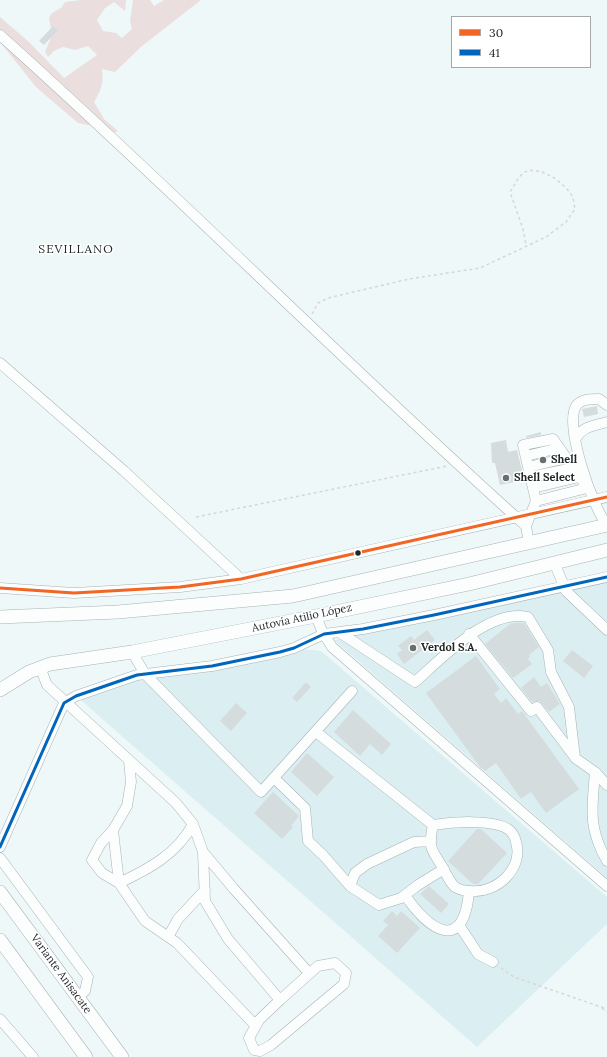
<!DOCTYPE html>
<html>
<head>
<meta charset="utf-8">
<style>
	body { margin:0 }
	#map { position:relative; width:607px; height:1057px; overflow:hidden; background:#eef8f9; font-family:Lora,serif }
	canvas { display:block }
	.legend { position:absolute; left:451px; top:16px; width:140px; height:52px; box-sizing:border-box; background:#fff; border:1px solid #a5a8a9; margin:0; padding:5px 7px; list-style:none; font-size:12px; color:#1f2627 }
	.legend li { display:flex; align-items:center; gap:8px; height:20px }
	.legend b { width:20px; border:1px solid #a5a8a9 }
</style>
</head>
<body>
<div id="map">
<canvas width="607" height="1057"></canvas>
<ul class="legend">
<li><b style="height:5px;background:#f26522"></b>30</li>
<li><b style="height:5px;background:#0065bd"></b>41</li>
</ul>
</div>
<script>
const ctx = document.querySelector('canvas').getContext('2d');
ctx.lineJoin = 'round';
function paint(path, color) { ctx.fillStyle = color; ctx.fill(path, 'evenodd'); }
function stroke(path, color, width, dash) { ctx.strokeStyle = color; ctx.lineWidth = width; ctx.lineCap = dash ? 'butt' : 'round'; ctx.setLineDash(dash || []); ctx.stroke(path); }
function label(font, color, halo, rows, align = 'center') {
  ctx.font = font + ' Lora,serif'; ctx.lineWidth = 3; ctx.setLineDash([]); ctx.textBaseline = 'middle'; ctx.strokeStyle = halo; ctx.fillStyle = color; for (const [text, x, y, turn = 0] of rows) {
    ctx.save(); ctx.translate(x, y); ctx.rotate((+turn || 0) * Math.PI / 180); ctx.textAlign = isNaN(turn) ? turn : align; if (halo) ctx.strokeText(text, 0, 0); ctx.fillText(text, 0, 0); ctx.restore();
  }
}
const built = new Path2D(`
	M607,582V878L334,640L522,596L526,600Z
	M294,648L321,651L607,897V924L477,1047L76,696L137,675Z`);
const green = new Path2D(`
	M81,0H126L125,11L114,2L105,8L97,20L103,31L116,33L122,38L132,29L130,21L133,0H150L154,6L164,0H201L142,46L115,72L102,69C104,82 101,91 94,102L104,119L118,131L114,133L95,125H88L78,123L36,87L0,42V17L29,42L64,78L97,55L88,46L75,50L63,47L54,51L48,57L45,52L52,35L49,18L52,13L61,8L65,2Z`);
const building = new Path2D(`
	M53,26L58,30L44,45L39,41Z
	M597,406L598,414L584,417L582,409Z
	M541,432V435L527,438L526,436Z
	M506,440L508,452L517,450L523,474L514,476L515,482L500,485L495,463H492L491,443Z
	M514,623H524L539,647L529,655L530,656L528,659L532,664L513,678L485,644L510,624Z
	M427,630L435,640L404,664L397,654L402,650L398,646L411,636L414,640Z
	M572,650L593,666L584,678L563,661Z
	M476,656L500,689L494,694L501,703L506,698L518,714L522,711L579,789L546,813L531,792L521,799L496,763L485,771L480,767L426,693Z
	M534,677L541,687L547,683L560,704L549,712L540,701L532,702L521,688Z
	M306,682L311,687L297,702L292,698Z
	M236,703L247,713L231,731L220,721Z
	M353,710L391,744L382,755L370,744L360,756L334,732Z
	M307,753L334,777L317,796L291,772Z
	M273,792L299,816L291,826L293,827L282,839L254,813Z
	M477,829H481L507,853L478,884H473L448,861Z
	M429,886L449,904L441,913L420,894Z
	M392,911L397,916L401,911L420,928L397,953L378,936L388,925L383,921Z`);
const path = new Path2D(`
	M312,314L318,303L328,298L409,279L480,268L546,237L566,222L575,209C574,205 574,200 572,196C565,183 540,165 525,172C519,175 514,186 510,192L523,229L526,245
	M196,517L447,466
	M501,968L514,977L607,1009
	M602,1008L607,1012`);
const minor = new Path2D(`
	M0,35C179,195 347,366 526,526
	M0,363L124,471L241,579
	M576,438C583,426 594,426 607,422
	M526,456L559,448
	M528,467L567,458
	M530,477L573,468
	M533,488L579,477
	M536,501L523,445L553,439L584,483
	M607,525C593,508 564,426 576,406C581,399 591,399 599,399L607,405
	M529,543L526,526L536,501L587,488
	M554,562L566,591L607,630
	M0,588L74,593L180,587L241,579L607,497
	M316,616L322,631L332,647L607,886
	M339,632L415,682C442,658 489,608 528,617L548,650L551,672L569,707L575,758L595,772L607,785
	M469,634L531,711L537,707L574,756
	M132,652L145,674L261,792L352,691
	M40,667L47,685L176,803L193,824L203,852L205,901L228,939L280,1000L318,966L335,963L346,973L344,984L271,1045L260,1051L254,1050L249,1038L259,1020L280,1000
	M316,732L433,825C452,822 491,819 508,829C512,832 515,837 516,842C524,869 496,894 470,891C465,891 460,890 455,887C451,884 448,877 445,872C434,850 427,853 433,825
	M129,761L131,782L127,806L113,830L119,883L145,921L177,943L256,1026
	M595,772C592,809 588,828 607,861
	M274,778L305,808L308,841L323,855L350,886
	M113,830L101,843L92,860L102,873L119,883C149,869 177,854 193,824
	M431,841L414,842L367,864L355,873L350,886L379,905L401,898L418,885L444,869
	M0,847L64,703L76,696L137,675L212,666L280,652L294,648L324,634L363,629L434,615L607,577
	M203,852L234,889L309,973
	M0,858L88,977L85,991L78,997
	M405,895C429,931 464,954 469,891
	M459,925L478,954L493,962
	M168,937L178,919L205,890
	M0,1019L33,1057`);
const major = new Path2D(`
	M0,617L118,612L293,596L607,525
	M0,690L29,672L50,664L132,652L316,616L469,584L607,550
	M0,892L122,1057
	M0,940L86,1057`);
const bus1 = new Path2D(`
	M0,588L74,593L180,587L241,579L607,497`);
const bus2 = new Path2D(`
	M0,847L64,703L76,696L137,675L212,666L280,652L294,648L324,634L363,629L434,615L607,577`);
const markers = [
	[543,460,4,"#677070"],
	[506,478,4,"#677070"],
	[358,553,3.5,"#1f2627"],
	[413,648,4,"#677070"]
];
const poiNames = [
	["Shell",551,460],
	["Shell Select",514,478],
	["Verdol S.A.",421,648]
];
const streetNames = [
	["Autovía Atilio López",302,618,-12],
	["Variante Anisacate",61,974,54]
];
const neighbourhoodNames = [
	["SEVILLANO",76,250]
];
paint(built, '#dbeff2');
paint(green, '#ebdedf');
paint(building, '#d5dcdd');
stroke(minor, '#a9b1b2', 11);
stroke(major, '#a9b1b2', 14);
stroke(path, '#d4d7d7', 1.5, [3, 3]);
stroke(minor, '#fcfefe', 10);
stroke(major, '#fcfefe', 13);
stroke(bus1, '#f26522', 3);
stroke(bus2, '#0065bd', 3);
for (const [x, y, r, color] of markers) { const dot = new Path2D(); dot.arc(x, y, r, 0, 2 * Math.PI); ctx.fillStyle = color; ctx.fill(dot); stroke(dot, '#fff', 1.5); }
label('bold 11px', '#1f2627', '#fff', poiNames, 'left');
label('11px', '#1f2627', '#fff', streetNames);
ctx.letterSpacing = '1px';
label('12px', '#1f2627', '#fff', neighbourhoodNames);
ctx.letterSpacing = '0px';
</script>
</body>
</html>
